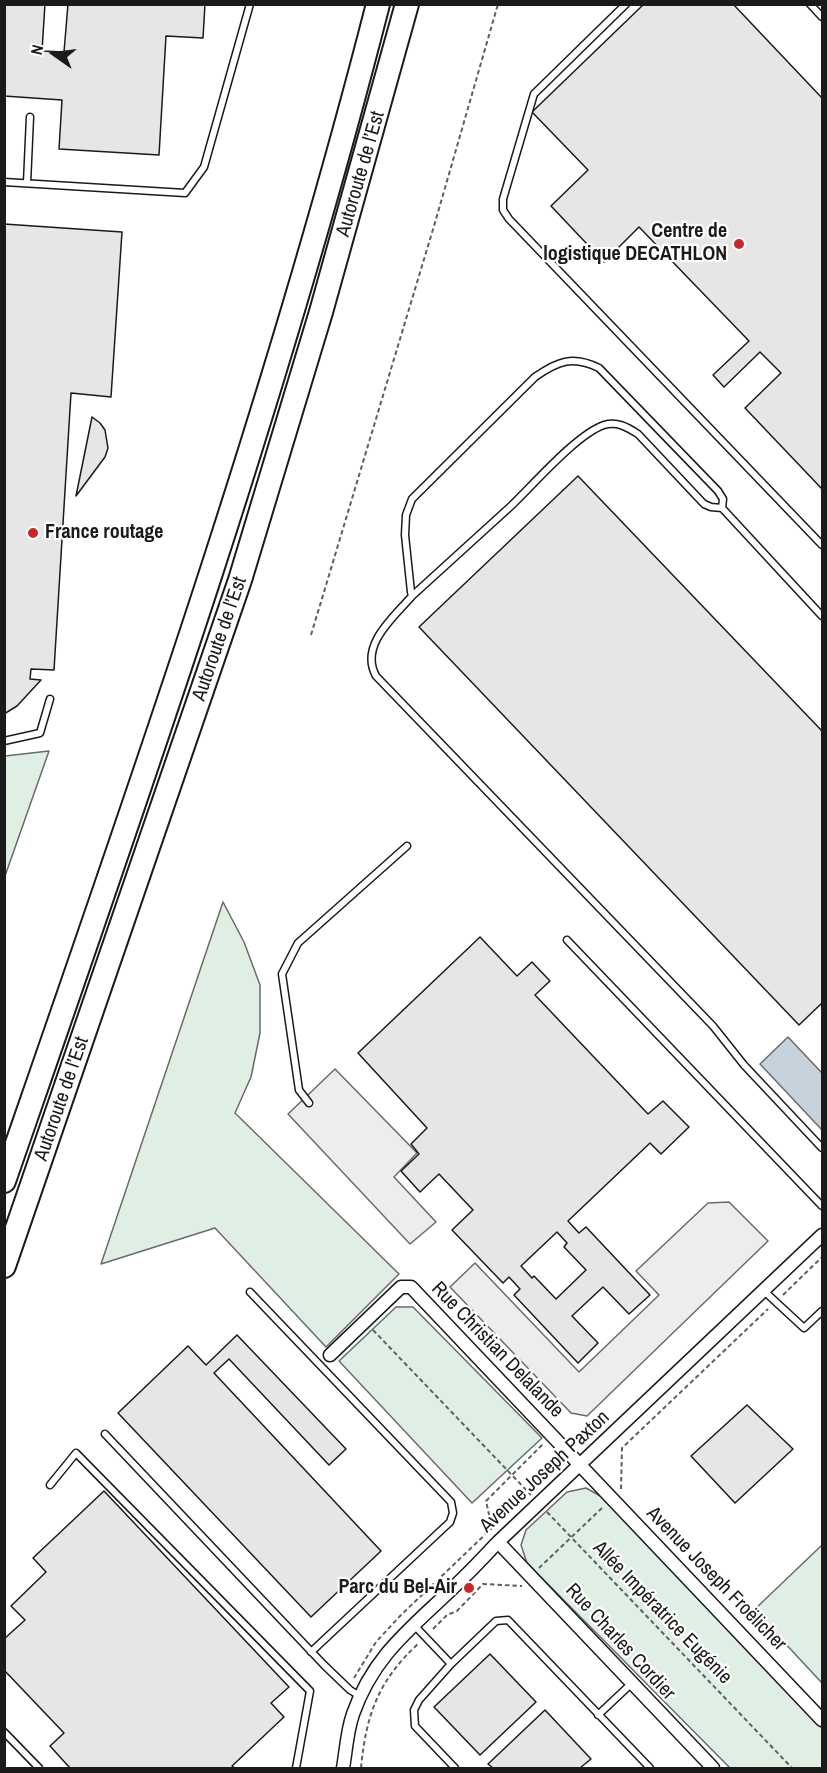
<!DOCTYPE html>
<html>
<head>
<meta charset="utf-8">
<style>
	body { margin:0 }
	#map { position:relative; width:827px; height:1773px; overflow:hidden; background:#fff; font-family:"Archivo Narrow",sans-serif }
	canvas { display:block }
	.frame { position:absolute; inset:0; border:6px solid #1a1a1a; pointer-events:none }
	.north { position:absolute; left:24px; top:24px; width:60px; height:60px; -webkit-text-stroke:4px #fff; paint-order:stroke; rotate:284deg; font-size:16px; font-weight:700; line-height:24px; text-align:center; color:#1a1a1a }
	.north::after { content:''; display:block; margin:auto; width:21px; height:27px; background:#1a1a1a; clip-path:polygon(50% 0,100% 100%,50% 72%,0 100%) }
</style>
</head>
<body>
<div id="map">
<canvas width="827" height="1773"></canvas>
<div class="frame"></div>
<div class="north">N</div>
</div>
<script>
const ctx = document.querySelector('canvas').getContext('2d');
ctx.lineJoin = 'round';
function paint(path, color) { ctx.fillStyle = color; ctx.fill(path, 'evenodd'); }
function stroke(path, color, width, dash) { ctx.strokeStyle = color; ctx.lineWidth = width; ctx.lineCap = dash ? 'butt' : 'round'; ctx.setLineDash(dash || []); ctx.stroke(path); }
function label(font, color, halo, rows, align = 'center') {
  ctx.font = font + ' "Archivo Narrow",sans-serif'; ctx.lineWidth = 4.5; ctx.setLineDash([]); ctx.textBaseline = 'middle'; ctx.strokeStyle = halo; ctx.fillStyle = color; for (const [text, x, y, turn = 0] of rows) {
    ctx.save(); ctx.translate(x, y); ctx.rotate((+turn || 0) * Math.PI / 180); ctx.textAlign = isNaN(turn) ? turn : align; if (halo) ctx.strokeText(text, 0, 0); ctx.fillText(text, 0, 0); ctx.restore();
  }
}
const green = new Path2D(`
	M49,751L5,876V756Z
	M223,902L244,942L260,985V1033L251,1077L235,1113L399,1274L326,1347L215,1228L101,1264Z
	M396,1307H413L542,1438L472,1503L339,1361Z
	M586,1488L604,1498L822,1728V1768H730L527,1563L521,1545L526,1530L567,1492Z
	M822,1545V1683L754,1610Z`);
const parking = new Path2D(`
	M335,1069L417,1153L394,1177L436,1222L410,1244L288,1114Z
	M729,1202L768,1241L587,1416L571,1413L450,1287L475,1263L579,1372L659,1295L636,1271L708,1203Z`);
const water = new Path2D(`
	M788,1037L822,1073V1130L760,1064Z`);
const building = new Path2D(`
	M4,4H45L42,51L64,52L68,4H205L203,38L166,36L159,155L59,149L62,100L4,96Z
	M644,4H733L822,98V489L745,408L781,373L760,352L724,387L713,375L749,341L639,227L604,262L551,206L588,170L532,112Z
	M4,224L122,232L111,397L71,393L54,670L31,669L30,679L41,680L17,706L4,714Z
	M92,417L100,423L105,430L108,448L105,457L76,496Z
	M578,476L822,731V1003L799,1025L419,627Z
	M480,937L517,976L532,962L550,981L535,995L648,1114L663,1101L689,1127L661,1154L650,1143L568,1221L579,1233L586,1227L650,1295L629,1314L603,1287L572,1316L598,1343L578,1363L514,1295L520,1289L509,1277L503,1283L452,1230L473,1210L439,1174L420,1192L401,1171L419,1154L411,1144L427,1128L358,1053ZM557,1232L567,1243L564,1247L586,1270L556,1299L534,1276L532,1278L521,1266Z
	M237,1335L346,1449L329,1465L229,1359L214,1373L381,1551L311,1617L118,1413L188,1346L206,1365Z
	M747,1405L793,1449L735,1503L691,1456Z
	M104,1491L289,1687L271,1703L284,1717L232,1766L235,1768H70L50,1746L64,1733L4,1670V1639L25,1620L11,1606L46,1572L33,1558Z
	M490,1654L536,1702L480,1755L434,1707Z
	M545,1710L591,1759L580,1768H493L488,1764Z`);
const path = new Path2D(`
	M311,635L434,226L498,4
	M783,1295L822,1257
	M373,1330L531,1495
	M621,1489L622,1448L768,1309
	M547,1512L792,1768
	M539,1568L602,1508
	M433,1629L447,1615L457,1611L483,1584L522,1586
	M354,1678L376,1642L401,1615L492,1528L486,1501L543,1444
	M361,1768C366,1715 378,1681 418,1644`);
const service = new Path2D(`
	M626,4L534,94L503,199V210L509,219L822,545
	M810,4L822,17
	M4,182L185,193L204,167L250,4
	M27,183L30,117
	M722,508L711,507L704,504L638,434C627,427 617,421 604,425C577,434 533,485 511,506C478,536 445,566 412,596L411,592L405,535L406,515L412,499L535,377C558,361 573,355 599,368L718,491L723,499L722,508L822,616
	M412,596C394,617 359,645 376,676L713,1026L744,1065L822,1148
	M4,741L40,733L50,699
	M567,940L822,1206
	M309,1103L299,1090L282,974L298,943L407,846
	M764,1291L804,1328L822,1311
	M250,1292L451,1502L453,1513L450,1522L311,1652
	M105,1434L324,1665L350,1690L360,1696
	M50,1485L76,1453L310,1691L296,1768
	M413,1624L451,1664
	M598,1715L632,1683
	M4,1732L39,1768
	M455,1768L415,1726L414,1710L419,1700L451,1664L496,1621L508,1620L650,1768`);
const minor = new Path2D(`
	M330,1355L401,1287H411L822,1720
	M498,1542L713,1768
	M343,1768C346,1751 347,1731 353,1714C374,1654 413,1627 456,1585C471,1571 484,1557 498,1542L822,1235`);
const motorway = new Path2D(`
	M4,1181C139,792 276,403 378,4
	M4,1266L240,580L321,312L407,4`);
const markers = [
	[739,244,6,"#c62828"],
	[33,533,6,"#c62828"],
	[469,1588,6,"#c62828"]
];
const streetNames = [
	["Autoroute de l’Est",361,174,-74],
	["Autoroute de l’Est",220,639,-71],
	["Autoroute de l’Est",62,1099,-71],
	["Rue Christian Delalande",497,1350,46],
	["Avenue Joseph Paxton",545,1472,-43],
	["Avenue Joseph Froëlicher",716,1579,46],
	["Allée Impératrice Eugénie",662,1613,46],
	["Rue Charles Cordier",620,1642,47]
];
const poiNames = [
	["Centre de",727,232],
	["logistique DECATHLON",727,255],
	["France routage",45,533,"left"],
	["Parc du Bel-Air",457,1588]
];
paint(green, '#e0efe3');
stroke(green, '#6a6a6a', 1.5);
paint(parking, '#ededed');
stroke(parking, '#6a6a6a', 1.5);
paint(water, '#c6d2dc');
stroke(water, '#6a6a6a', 1.5);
paint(building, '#e6e6e6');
stroke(building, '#1a1a1a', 1.5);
stroke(service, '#1a1a1a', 9);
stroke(minor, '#1a1a1a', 15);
stroke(motorway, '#1a1a1a', 26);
stroke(path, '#5f5f5f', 2, [4.5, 3]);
stroke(service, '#fff', 6);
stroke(minor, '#fff', 12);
stroke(motorway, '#fff', 22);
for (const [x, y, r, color] of markers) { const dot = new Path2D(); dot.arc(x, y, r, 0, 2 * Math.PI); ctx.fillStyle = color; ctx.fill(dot); stroke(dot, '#fff', 2); }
label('20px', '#1a1a1a', '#fff', streetNames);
label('bold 20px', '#1a1a1a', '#fff', poiNames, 'right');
</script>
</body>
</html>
